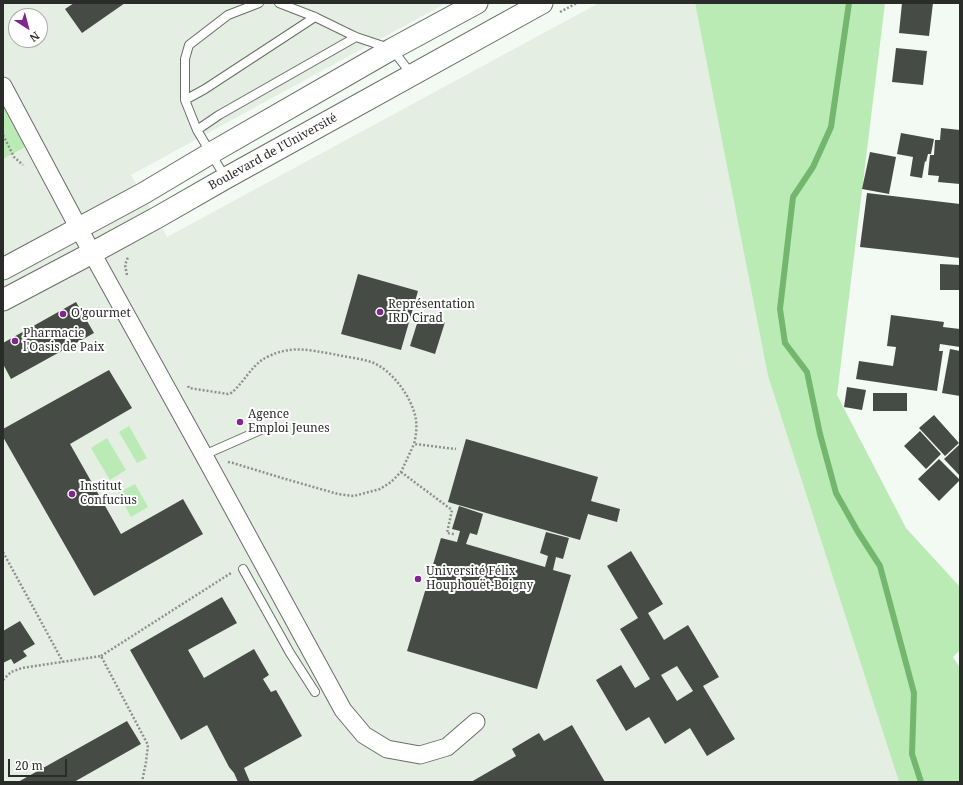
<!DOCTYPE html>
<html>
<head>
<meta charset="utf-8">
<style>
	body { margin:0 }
	#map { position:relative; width:963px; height:785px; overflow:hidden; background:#f3f9f3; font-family:"Noto Serif",serif }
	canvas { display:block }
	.frame { position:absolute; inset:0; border:4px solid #2a2c2a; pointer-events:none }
	.north { position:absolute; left:8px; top:8px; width:40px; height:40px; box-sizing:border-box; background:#fff; border:1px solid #aaabaa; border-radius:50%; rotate:144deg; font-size:11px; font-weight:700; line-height:16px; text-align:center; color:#2a2c2a }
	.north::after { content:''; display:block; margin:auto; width:14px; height:18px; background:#832590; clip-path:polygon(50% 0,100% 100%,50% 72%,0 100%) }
	.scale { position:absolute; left:8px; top:759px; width:59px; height:18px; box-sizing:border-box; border:2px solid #2a2c2a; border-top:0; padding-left:5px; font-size:12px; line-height:14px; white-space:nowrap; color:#2a2c2a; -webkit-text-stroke:3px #fff; paint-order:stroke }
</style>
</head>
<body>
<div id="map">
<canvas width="963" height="785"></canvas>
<div class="frame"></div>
<div class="north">N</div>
<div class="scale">20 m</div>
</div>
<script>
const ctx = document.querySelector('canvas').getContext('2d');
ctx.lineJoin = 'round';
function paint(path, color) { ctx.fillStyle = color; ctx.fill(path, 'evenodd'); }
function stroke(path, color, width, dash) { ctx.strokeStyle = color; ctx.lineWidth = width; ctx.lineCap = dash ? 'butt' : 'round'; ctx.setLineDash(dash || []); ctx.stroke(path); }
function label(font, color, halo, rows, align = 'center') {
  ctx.font = font + ' "Noto Serif",serif'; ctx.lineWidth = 4; ctx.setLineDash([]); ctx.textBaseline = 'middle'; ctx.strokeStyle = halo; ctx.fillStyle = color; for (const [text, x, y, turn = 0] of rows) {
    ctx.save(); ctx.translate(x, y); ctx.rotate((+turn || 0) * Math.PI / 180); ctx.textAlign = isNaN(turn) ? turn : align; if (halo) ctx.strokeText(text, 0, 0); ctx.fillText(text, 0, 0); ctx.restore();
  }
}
const built = new Path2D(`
	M3,3H446L131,175L167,237L599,3H695L768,376L899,782H3ZM16,16H40V40H16Z`);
const green = new Path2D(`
	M695,3H885L837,395L906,528L960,587V650L953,657L960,668V782H899L768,376Z
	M3,101L27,146L3,159Z
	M129,426L147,458L137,463L119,432Z
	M107,438L126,470L110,480L91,448Z
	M135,484L148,507L131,517L118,493Z`);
const stream = new Path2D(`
	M849,3L831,127L813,167L793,197L780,309L785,343L807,372L820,434L836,493L858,532L880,566L914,693L912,754L921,782`);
const building = new Path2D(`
	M74,3H125L82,33L65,9Z
	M902,3H933L929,36L899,33Z
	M896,48L927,51L923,85L892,82Z
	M941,128L960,130V184L938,182L939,176L928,175L930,155H934L935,140H940Z
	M901,133L934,139L931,154H928L926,162L925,161L922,178L910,176L913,157L897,154Z
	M870,152L896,157L889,194L862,189Z
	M867,193L960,204V258L860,247Z
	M940,264L960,265V290H940Z
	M358,274L418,291L401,350L341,334Z
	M76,302L94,333L11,379L3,364V343Z
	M420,314L445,322L435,354L410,346Z
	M891,315L944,322L943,327L960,329V347L940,344L939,351H943L937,391L856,379L859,361L893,366L896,347L887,346Z
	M950,349L960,351V396L942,393Z
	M109,370L132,408L70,444L121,534L183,499L203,534L94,596L3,437V429Z
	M847,387L866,390L862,410L844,407Z
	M873,393H907V411H873Z
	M934,415L959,443L945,456L919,428Z
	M920,431L941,454L926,469L904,446Z
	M466,439L598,477L591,501L620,509L617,522L588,514L580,540L448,502Z
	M960,444V476L944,459Z
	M939,459L960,480L939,501L918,479Z
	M459,506L483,514L477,535L470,533L466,544L545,567L548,556L540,553L546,532L569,538L563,559L556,557L553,570L571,575L537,689L407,651L441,538L457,542L460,531L452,529Z
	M631,551L663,604L648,613L664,640L688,625L719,677L703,686L735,739L707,756L690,728L665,744L649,717L626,731L596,680L621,665L635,688L650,679L620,629L638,618L607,566ZM677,666L693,691L677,701L661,675Z
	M222,597L237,623L188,650L204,678L254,649L269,675L263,679L271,692L276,690L302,736L244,768L250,782H238L234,773L229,767L207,725L181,740L130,650Z
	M20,621L35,644L23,651L27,656L14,664L11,659L3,663V631Z
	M127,721L141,744L74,782H18Z
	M572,725L605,782H471L516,756L512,749L539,733L544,741Z`);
const path = new Path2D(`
	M560,12L577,3
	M3,135L14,157L23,165
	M127,275L125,265L128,257
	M188,386L189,388L228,394L231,393C245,382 251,365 267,357C291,345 308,350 333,354C345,357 359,358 371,362C392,369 413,399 416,420C417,428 416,436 414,444L456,449
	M228,462L233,463L282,478L338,494L354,496L380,489L391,482L401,472L414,444
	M401,472L452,510L447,533L454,534
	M3,552L63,662
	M101,656L231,573
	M3,680L11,672L22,668L101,656L148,745L146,762L142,782`);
const service = new Path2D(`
	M279,3L315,17L356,37L392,49L412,75
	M185,100L205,89L315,17
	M197,130L219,115L356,37
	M225,177L197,130L185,100V59L189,45L228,15L259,3
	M204,455L265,428
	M243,569L290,653L315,692`);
const minor = new Path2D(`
	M3,86L92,253L207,461L343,710L364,735L387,749L420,755L447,747L476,722`);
const tertiary = new Path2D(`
	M3,269L144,193L211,153L392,49L477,3
	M3,300L92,253L158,217L226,178L542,3`);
const markers = [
	[380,312,4,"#832590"],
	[63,314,4,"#832590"],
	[15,341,4,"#832590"],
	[240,422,4,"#832590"],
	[72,494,4,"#832590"],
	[418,579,4,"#832590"]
];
const streetNames = [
	["Boulevard de l'Université",273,152,-29]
];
const poiNames = [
	["Représentation",388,305],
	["IRD Cirad",388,319],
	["O'gourmet",71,314],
	["Pharmacie",23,334],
	["l'Oasis de Paix",23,348],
	["Agence",248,415],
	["Emploi Jeunes",248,429],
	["Institut",80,487],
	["Confucius",80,501],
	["Université Félix",426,572],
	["Houphouët-Boigny",426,586]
];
paint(built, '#e4eee3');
paint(green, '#baebb5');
stroke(stream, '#73b76e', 6);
paint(building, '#464b46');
stroke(service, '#6a6e69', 10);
stroke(minor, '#6a6e69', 19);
stroke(tertiary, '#6a6e69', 23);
stroke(path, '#8d918d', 2.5, [2, 2]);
stroke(service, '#fff', 8);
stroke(minor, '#fff', 17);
stroke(tertiary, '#fff', 21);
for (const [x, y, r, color] of markers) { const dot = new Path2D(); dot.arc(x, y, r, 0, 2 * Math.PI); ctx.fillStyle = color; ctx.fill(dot); stroke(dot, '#fff', 1.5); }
label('12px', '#2a2c2a', '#fff', streetNames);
label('12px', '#2a2c2a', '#fff', poiNames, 'left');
</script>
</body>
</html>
